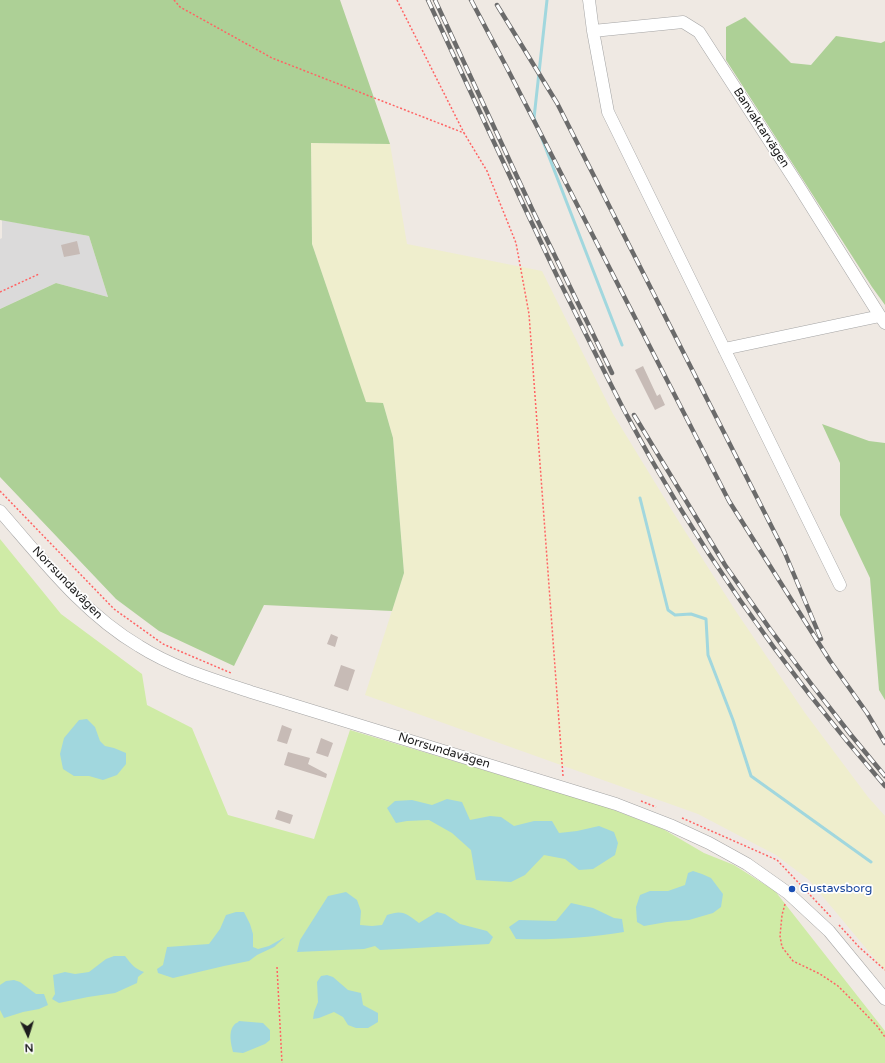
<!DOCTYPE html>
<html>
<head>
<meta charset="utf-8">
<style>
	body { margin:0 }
	#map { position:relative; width:885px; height:1063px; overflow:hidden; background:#efe9e3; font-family:"Varela Round",sans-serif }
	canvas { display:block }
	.north { position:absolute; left:8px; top:1015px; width:40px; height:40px; -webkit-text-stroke:3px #fff; paint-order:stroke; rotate:176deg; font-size:11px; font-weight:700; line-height:16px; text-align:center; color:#1d1d1d }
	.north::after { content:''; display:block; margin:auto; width:14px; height:18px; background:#1d1d1d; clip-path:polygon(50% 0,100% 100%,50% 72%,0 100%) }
</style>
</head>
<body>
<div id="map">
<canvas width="885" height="1063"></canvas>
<div class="north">N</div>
</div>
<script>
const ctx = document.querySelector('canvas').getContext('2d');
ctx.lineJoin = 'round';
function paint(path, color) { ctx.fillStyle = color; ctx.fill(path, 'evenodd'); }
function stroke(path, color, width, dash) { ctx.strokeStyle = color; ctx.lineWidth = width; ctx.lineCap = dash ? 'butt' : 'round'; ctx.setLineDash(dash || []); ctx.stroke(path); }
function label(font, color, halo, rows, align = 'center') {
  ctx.font = font + ' "Varela Round",sans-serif'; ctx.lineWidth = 3.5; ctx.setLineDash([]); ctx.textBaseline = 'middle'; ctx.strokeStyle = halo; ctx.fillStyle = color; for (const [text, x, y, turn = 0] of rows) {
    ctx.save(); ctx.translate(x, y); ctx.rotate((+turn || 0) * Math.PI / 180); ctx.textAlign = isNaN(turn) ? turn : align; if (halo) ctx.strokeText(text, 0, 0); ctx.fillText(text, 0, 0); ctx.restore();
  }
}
const residential = new Path2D(`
	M2,220L89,236L108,297L56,283L0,309V239L2,238Z`);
const farmland = new Path2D(`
	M311,143L390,144L407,244L542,271L613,414L676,517L735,610L805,713L868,797L885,816V971L809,880L776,855L698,814L365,695L404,573L393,438L383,403H366L312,244Z`);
const grass = new Path2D(`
	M0,539L61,614L142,674L147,705L192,728L228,815L314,839L350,730L601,805L663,829L704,853L734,865L775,891L885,1031V1063H0Z`);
const forest = new Path2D(`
	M0,0H340L390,144L311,143L312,244L366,402L383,403L393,438L404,573L392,611L264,605L234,666L159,631L116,599L0,477V309L56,283L108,297L89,236L0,220Z
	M745,17L791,63L811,65L836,36L881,43L885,41V305L872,287L726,60V27Z
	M822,424L869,441L885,443V700L879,690L870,578L840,515V463Z`);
const water = new Path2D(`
	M87,719L95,727L100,741L105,746L114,748L126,753V764L117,775L103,780L89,776H74L63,769L60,754L64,738L79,720Z
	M447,799L462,802L470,820L490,816L501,817L514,826L534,821H552L559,833L577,831L599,826L614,832L618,843L615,855L593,869L579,870L565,859L544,855L525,875L511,882L476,880L471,850L452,833L429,820L407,821L396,823L387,808L395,801L412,800L432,805Z
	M693,871L702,874L711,878L723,894L721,907L713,913L689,920L667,922L644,926L637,922L636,907L640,895L650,891H668L685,885L688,873Z
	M346,892L357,900L361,911L360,925L372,926L382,925L387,915C403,909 407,914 419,923L437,912L445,914L460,924L487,931L493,937L489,944L380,950L375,946L364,949L297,952L300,940L328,896Z
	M571,903L593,908L614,918L622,919L624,932C587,938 553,940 516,939L509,927L519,920L556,921Z
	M236,912H244L250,924L253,934V947L258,949L269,946L285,937L274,947L257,955L249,961L224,966L173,978L158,973L157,969L163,965L167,947L209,944L220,929L226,915Z
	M114,956H125C131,964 135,969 144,972L138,977L137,983L115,993L88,997L59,1003L52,999L55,994L53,975L65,972L75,974L89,972L106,959Z
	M327,975L333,977L348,990L361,993L363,1005L378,1013V1022L368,1028H356L348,1025L343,1017L334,1012L319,1018L313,1019L314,1012L318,1002L317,982L321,976Z
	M14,980L20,982L36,994H44L48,1005L39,1009L23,1012L4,1018L0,1010V985L6,981Z
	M239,1021L263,1023L270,1030V1040L265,1044L243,1053L233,1052C231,1044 228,1032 234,1025C235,1023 238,1023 239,1021Z`);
const stream = new Path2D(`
	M547,0L534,118L622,345
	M640,498L668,610L675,615L691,614L706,619L708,655L733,720L751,776L871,862`);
const building = new Path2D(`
	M77,241L80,254L64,257L61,245Z
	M643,366L657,396L660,394L665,405L655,410L635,370Z
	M331,634L338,637L335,647L327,644Z
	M341,665L355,670L348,691L334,686Z
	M282,725L292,729L287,744L277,741Z
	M321,738L333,743L328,757L316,753Z
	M288,752L310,758L308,764L327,774L326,778L284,765Z
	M278,810L293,815L290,824L275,819Z`);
const path = new Path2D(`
	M174,0L180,7L272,58L464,133L487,171L516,243L529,314L563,776
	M397,0L464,133
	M0,292L39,274
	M0,491L114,609L163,644L231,673
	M641,801L656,807
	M682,818L777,860L831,917
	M785,904L782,915L780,936L782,947L793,961L820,974L838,986L856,1004L877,1026L885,1037
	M839,925L859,947L885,970
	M277,967L282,1063`);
const minor = new Path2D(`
	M589,0L593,31L608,112L840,585
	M593,31L683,22L699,32L796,182L880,316L885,323
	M724,349L880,316
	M0,511C42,559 83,613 139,646C174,668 212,679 251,692L616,804L670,825L709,843L747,864L788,893L829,931L885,999`);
const rail = new Path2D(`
	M428,0C471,93 514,186 558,278C580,322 601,366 624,410C695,544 785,671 885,786
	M435,0L533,211L612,373
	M471,0L507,68L729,501L830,661L867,713L885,743
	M497,5L557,103L784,551L821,639
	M634,415L725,565L770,629L812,685L851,735L885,776`);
const markers = [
	[792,889,4,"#1a4fb4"]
];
const streetNames = [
	["Banvaktarvägen",761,128,57],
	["Norrsundavägen",67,583,46],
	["Norrsundavägen",444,751,17]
];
const transitNames = [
	["Gustavsborg",800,889]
];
paint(residential, '#dbdada');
paint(farmland, '#efeecd');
paint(grass, '#cfeba6');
paint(forest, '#add096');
paint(water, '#a1d7de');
stroke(stream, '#a1d7de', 3);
paint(building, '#c7bbb6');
stroke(minor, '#a4a4a4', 13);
stroke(path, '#ff6464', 1.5, [2, 2]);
stroke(minor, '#fff', 12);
stroke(rail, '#6b6b6b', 4.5);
stroke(rail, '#fff', 3, [9]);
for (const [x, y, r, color] of markers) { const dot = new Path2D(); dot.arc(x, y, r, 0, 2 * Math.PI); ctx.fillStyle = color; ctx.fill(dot); stroke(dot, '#fff', 1.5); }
label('12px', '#1d1d1d', '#fff', streetNames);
label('12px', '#164399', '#fff', transitNames, 'left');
</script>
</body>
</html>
